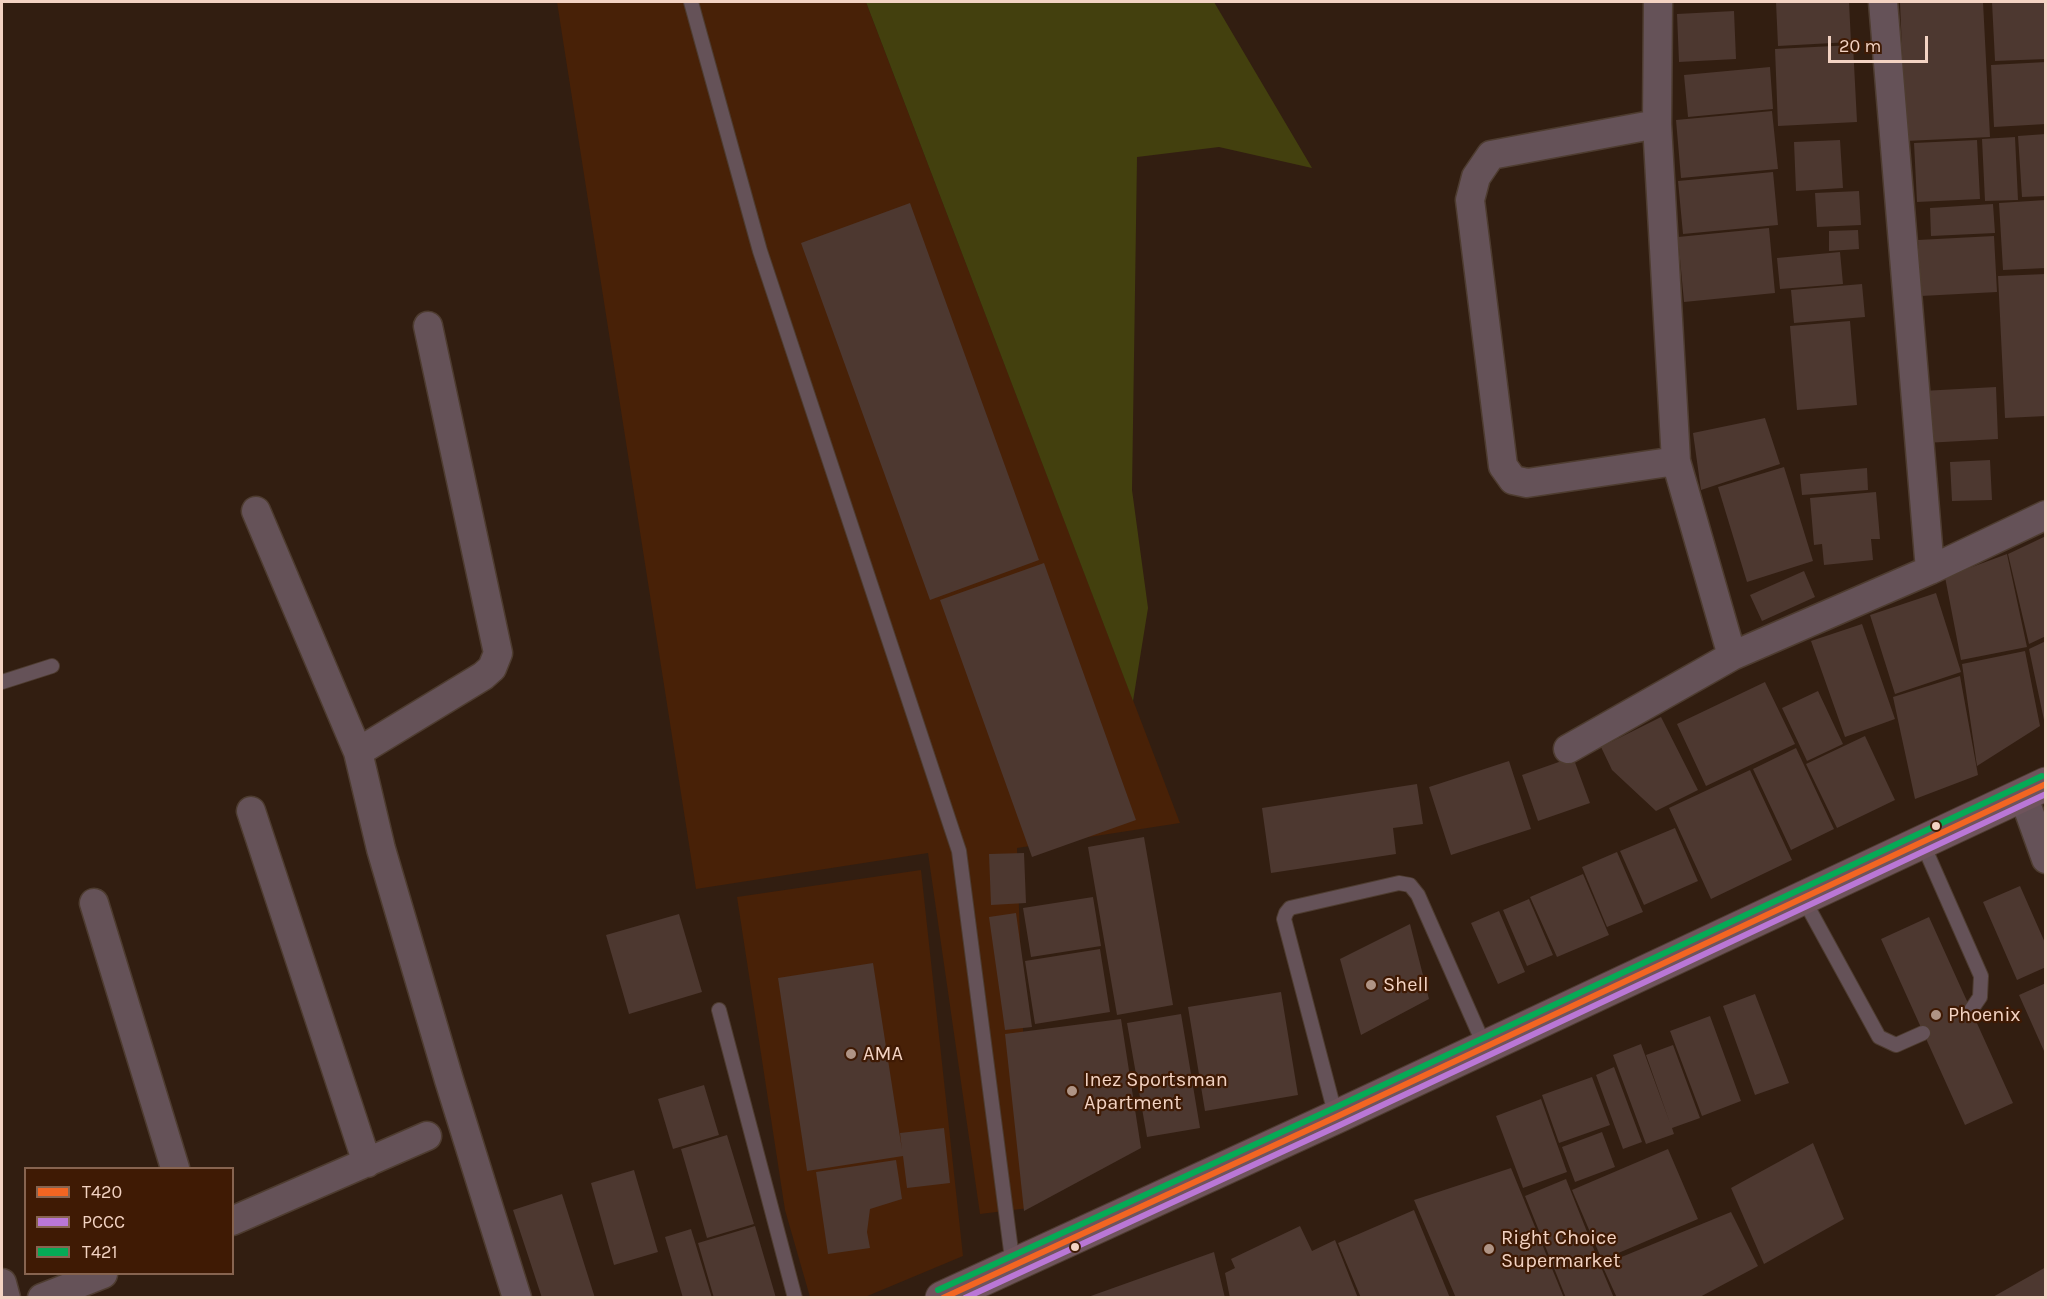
<!DOCTYPE html>
<html>
<head>
<meta charset="utf-8">
<style>
	body { margin:0 }
	#map { position:relative; width:2047px; height:1299px; overflow:hidden; background:#321e11; font-family:Karla,sans-serif }
	canvas { display:block }
	.frame { position:absolute; inset:0; border:3px solid #f3d3c3; pointer-events:none }
	.legend { position:absolute; left:24px; top:1167px; width:210px; height:108px; box-sizing:border-box; background:#3f1a04; border:2px solid #876450; margin:0; padding:8px 10px; list-style:none; font-size:18px; color:#f3d3c3 }
	.legend li { display:flex; align-items:center; gap:12px; height:30px }
	.legend b { width:30px; border:2px solid #876450 }
	.scale { position:absolute; left:1828px; top:36px; width:100px; height:27px; box-sizing:border-box; border:3px solid #f3d3c3; border-top:0; padding-left:8px; font-size:18px; line-height:21px; white-space:nowrap; color:#f3d3c3; -webkit-text-stroke:4px #3f1a04; paint-order:stroke }
</style>
</head>
<body>
<div id="map">
<canvas width="2047" height="1299"></canvas>
<div class="frame"></div>
<ul class="legend">
<li><b style="height:8px;background:#f26522"></b>T420</li>
<li><b style="height:8px;background:#ba77d6"></b>PCCC</li>
<li><b style="height:8px;background:#06aa56"></b>T421</li>
</ul>
<div class="scale">20 m</div>
</div>
<script>
const ctx = document.querySelector('canvas').getContext('2d');
ctx.lineJoin = 'round';
function paint(path, color) { ctx.fillStyle = color; ctx.fill(path, 'evenodd'); }
function stroke(path, color, width, dash) { ctx.strokeStyle = color; ctx.lineWidth = width; ctx.lineCap = dash ? 'butt' : 'round'; ctx.setLineDash(dash || []); ctx.stroke(path); }
function label(font, color, halo, rows, align = 'center') {
  ctx.font = font + ' Karla,sans-serif'; ctx.lineWidth = 4.5; ctx.setLineDash([]); ctx.textBaseline = 'middle'; ctx.strokeStyle = halo; ctx.fillStyle = color; for (const [text, x, y, turn = 0] of rows) {
    ctx.save(); ctx.translate(x, y); ctx.rotate((+turn || 0) * Math.PI / 180); ctx.textAlign = isNaN(turn) ? turn : align; if (halo) ctx.strokeText(text, 0, 0); ctx.fillText(text, 0, 0); ctx.restore();
  }
}
const built = new Path2D(`
	M557,2H866L1180,823L1017,848L1029,1208L980,1214L928,853L696,889Z
	M921,870L963,1256L865,1297H810L785,1210L737,897Z`);
const green = new Path2D(`
	M866,2H1214L1312,168L1219,147L1137,157L1132,490L1148,608L1133,701Z`);
const building = new Path2D(`
	M1776,2H1849L1851,42L1778,46Z
	M1922,2H1983L1990,137L1906,141L1900,3Z
	M1992,2H2046V59L1995,61Z
	M1734,11L1736,59L1679,62L1677,14Z
	M1853,45L1857,122L1778,126L1775,49Z
	M2046,62V124L1994,127L1991,65Z
	M1770,67L1773,109L1688,117L1684,75Z
	M1772,111L1778,169L1681,178L1676,120Z
	M2046,134V196L2022,197L2018,136Z
	M2015,137L2018,200L1985,201L1982,139Z
	M1840,140L1843,188L1796,191L1794,142Z
	M1977,140L1980,199L1917,202L1914,143Z
	M1773,172L1778,225L1683,234L1678,181Z
	M1859,191L1861,225L1817,227L1815,193Z
	M2046,200V268L2003,270L1999,203Z
	M910,203L1039,560L930,600L801,243Z
	M1993,204L1995,233L1931,236L1930,208Z
	M1769,228L1775,293L1684,302L1678,237Z
	M1858,230L1859,249L1829,251V231Z
	M1994,236L1997,292L1921,296L1918,240Z
	M1840,252L1843,284L1780,289L1777,258Z
	M2046,274V416L2005,418L1998,276Z
	M1862,284L1865,317L1794,323L1791,290Z
	M1850,321L1857,405L1797,410L1790,326Z
	M1996,387L1998,439L1925,443L1922,391Z
	M1765,418L1780,464L1701,490L1693,433Z
	M1990,460L1992,500L1952,501L1950,462Z
	M1784,467L1813,561L1747,582L1718,487Z
	M1867,468L1868,490L1802,495L1800,474Z
	M1876,492L1880,539H1871L1873,560L1824,565L1822,544L1814,545L1810,498Z
	M2046,536V636L2029,644L2008,554Z
	M2007,554L2027,647L1961,660L1945,577Z
	M1044,563L1136,820L1032,857L940,600Z
	M1804,571L1815,597L1762,621L1750,595Z
	M1936,593L1961,672L1895,694L1870,615Z
	M1862,624L1895,719L1845,737L1811,641Z
	M2046,641V719L2044,720L2029,649Z
	M2025,651L2040,726L1977,766L1962,664Z
	M1960,676L1978,775L1915,799L1893,697Z
	M1765,682L1795,744L1706,786L1677,724Z
	M1818,691L1843,744L1807,761L1782,708Z
	M1661,717L1698,790L1656,811L1612,770L1601,747Z
	M1865,736L1895,800L1837,828L1806,764Z
	M1796,748L1834,829L1791,850L1753,769Z
	M1573,757L1590,803L1538,821L1522,775Z
	M1509,761L1531,829L1451,855L1429,787Z
	M1750,770L1792,860L1711,899L1669,808Z
	M1417,784L1423,824L1393,828L1396,854L1271,873L1262,808Z
	M1675,828L1698,881L1644,905L1620,851Z
	M1144,837L1173,1005L1117,1015L1088,847Z
	M1617,852L1643,912L1607,927L1582,867Z
	M1024,853L1026,903L991,905L989,854Z
	M1583,874L1609,935L1557,957L1530,897Z
	M2020,886L2046,945V967L2017,980L1983,902Z
	M1093,897L1101,946L1031,957L1023,908Z
	M1529,899L1553,955L1527,966L1503,910Z
	M1499,911L1525,972L1498,984L1471,923Z
	M1016,913L1032,1027L1005,1030L989,917Z
	M679,914L702,992L629,1014L606,935Z
	M1929,917L2013,1103L1965,1125L1881,939Z
	M1410,924L1429,999L1361,1035L1340,959Z
	M1100,949L1110,1012L1035,1024L1025,961Z
	M873,963L902,1150L900,1133L944,1128L950,1183L907,1188L903,1156L807,1171L778,978Z
	M2046,983V1051H2044L2019,995Z
	M1281,992L1298,1095L1205,1111L1188,1007Z
	M1755,994L1789,1083L1755,1095L1723,1006Z
	M1181,1014L1200,1128L1147,1137L1127,1023Z
	M1710,1016L1741,1101L1702,1116L1670,1031Z
	M1121,1019L1141,1148L1024,1211L1005,1034Z
	M1641,1044L1670,1123L1646,1055L1673,1045L1700,1118L1672,1128L1674,1134L1646,1144L1613,1055Z
	M1614,1067L1642,1142L1623,1149L1596,1075Z
	M1592,1077L1610,1125L1559,1143L1542,1095Z
	M704,1085L719,1135L673,1149L658,1099Z
	M1541,1099L1567,1172L1523,1188L1496,1116Z
	M1602,1132L1615,1167L1575,1182L1562,1147Z
	M727,1135L754,1224L707,1238L681,1149Z
	M1813,1143L1844,1219L1764,1264L1731,1188Z
	M1668,1149L1698,1219L1602,1260L1572,1190Z
	M896,1160L902,1199L870,1209L867,1232L870,1248L828,1254L816,1172Z
	M1511,1168L1564,1298H1456L1414,1200Z
	M634,1170L658,1252L614,1265L591,1183Z
	M1566,1179L1601,1267L1614,1298H1566L1525,1196Z
	M562,1194L595,1298H542L513,1210Z
	M1414,1210L1450,1298H1361L1338,1243Z
	M1731,1212L1758,1266L1698,1298H1617L1602,1265Z
	M755,1226L776,1298H714L698,1243Z
	M1300,1226L1312,1251L1335,1240L1358,1298H1230L1225,1273L1235,1268L1231,1259Z
	M691,1229L712,1298H683L665,1237Z
	M1214,1252L1225,1298H1089L1088,1297Z
	M2046,1267V1298H1991Z`);
const lane = new Path2D(`
	M691,2L760,251L959,851L1013,1266
	M2,682L52,666
	M1922,842L1981,976L1980,997L1971,1010
	M1803,898L1879,1037L1896,1045L1923,1033
	M719,1010L795,1298
	M1336,1117L1284,919L1286,913L1290,908L1399,883L1410,885L1418,895L1485,1047`);
const street = new Path2D(`
	M1658,2L1657,124L1676,461L1732,656
	M1883,2L1930,570
	M1657,124L1491,155L1476,177L1470,200L1503,466L1513,480L1527,483L1676,461
	M256,511L358,752L381,849L449,1080L517,1298
	M1568,749L1732,656L1930,570L2046,515
	M358,752L483,676L492,668L498,653L428,326
	M2023,795L2046,859
	M251,811L367,1163
	M94,903L175,1168
	M232,1221L427,1136
	M2,1283L6,1298
	M42,1298L103,1274`);
const highway = new Path2D(`
	M942,1298L1336,1117L2046,784`);
const bus1 = new Path2D(`
	M943,1298L1336,1117L2046,784`);
const bus2 = new Path2D(`
	M965,1298L1340,1125L2046,794`);
const bus3 = new Path2D(`
	M938,1290L1332,1109L2042,776`);
const markers = [
	[1936,826,5,"#f3d3c3"],
	[1371,985,6,"#af9485"],
	[1936,1015,6,"#af9485"],
	[851,1054,6,"#af9485"],
	[1072,1091,6,"#af9485"],
	[1075,1247,5,"#f3d3c3"],
	[1489,1249,6,"#af9485"]
];
const poiNames = [
	["Shell",1383,985],
	["Phoenix",1948,1015],
	["AMA",863,1054],
	["Inez Sportsman",1084,1080],
	["Apartment",1084,1103],
	["Right Choice",1501,1238],
	["Supermarket",1501,1261]
];
paint(built, '#482107');
paint(green, '#43400e');
paint(building, '#4d3830');
stroke(lane, '#4e3c30', 16);
stroke(street, '#4e3c30', 31);
stroke(highway, '#4e3c30', 35);
stroke(lane, '#655258', 14);
stroke(street, '#655258', 28);
stroke(highway, '#6f545c', 33);
stroke(bus1, '#f26522', 6);
stroke(bus2, '#ba77d6', 6);
stroke(bus3, '#06aa56', 6);
for (const [x, y, r, color] of markers) { const dot = new Path2D(); dot.arc(x, y, r, 0, 2 * Math.PI); ctx.fillStyle = color; ctx.fill(dot); stroke(dot, '#3f1a04', 2); }
label('20px', '#f3d3c3', '#3f1a04', poiNames, 'left');
</script>
</body>
</html>
